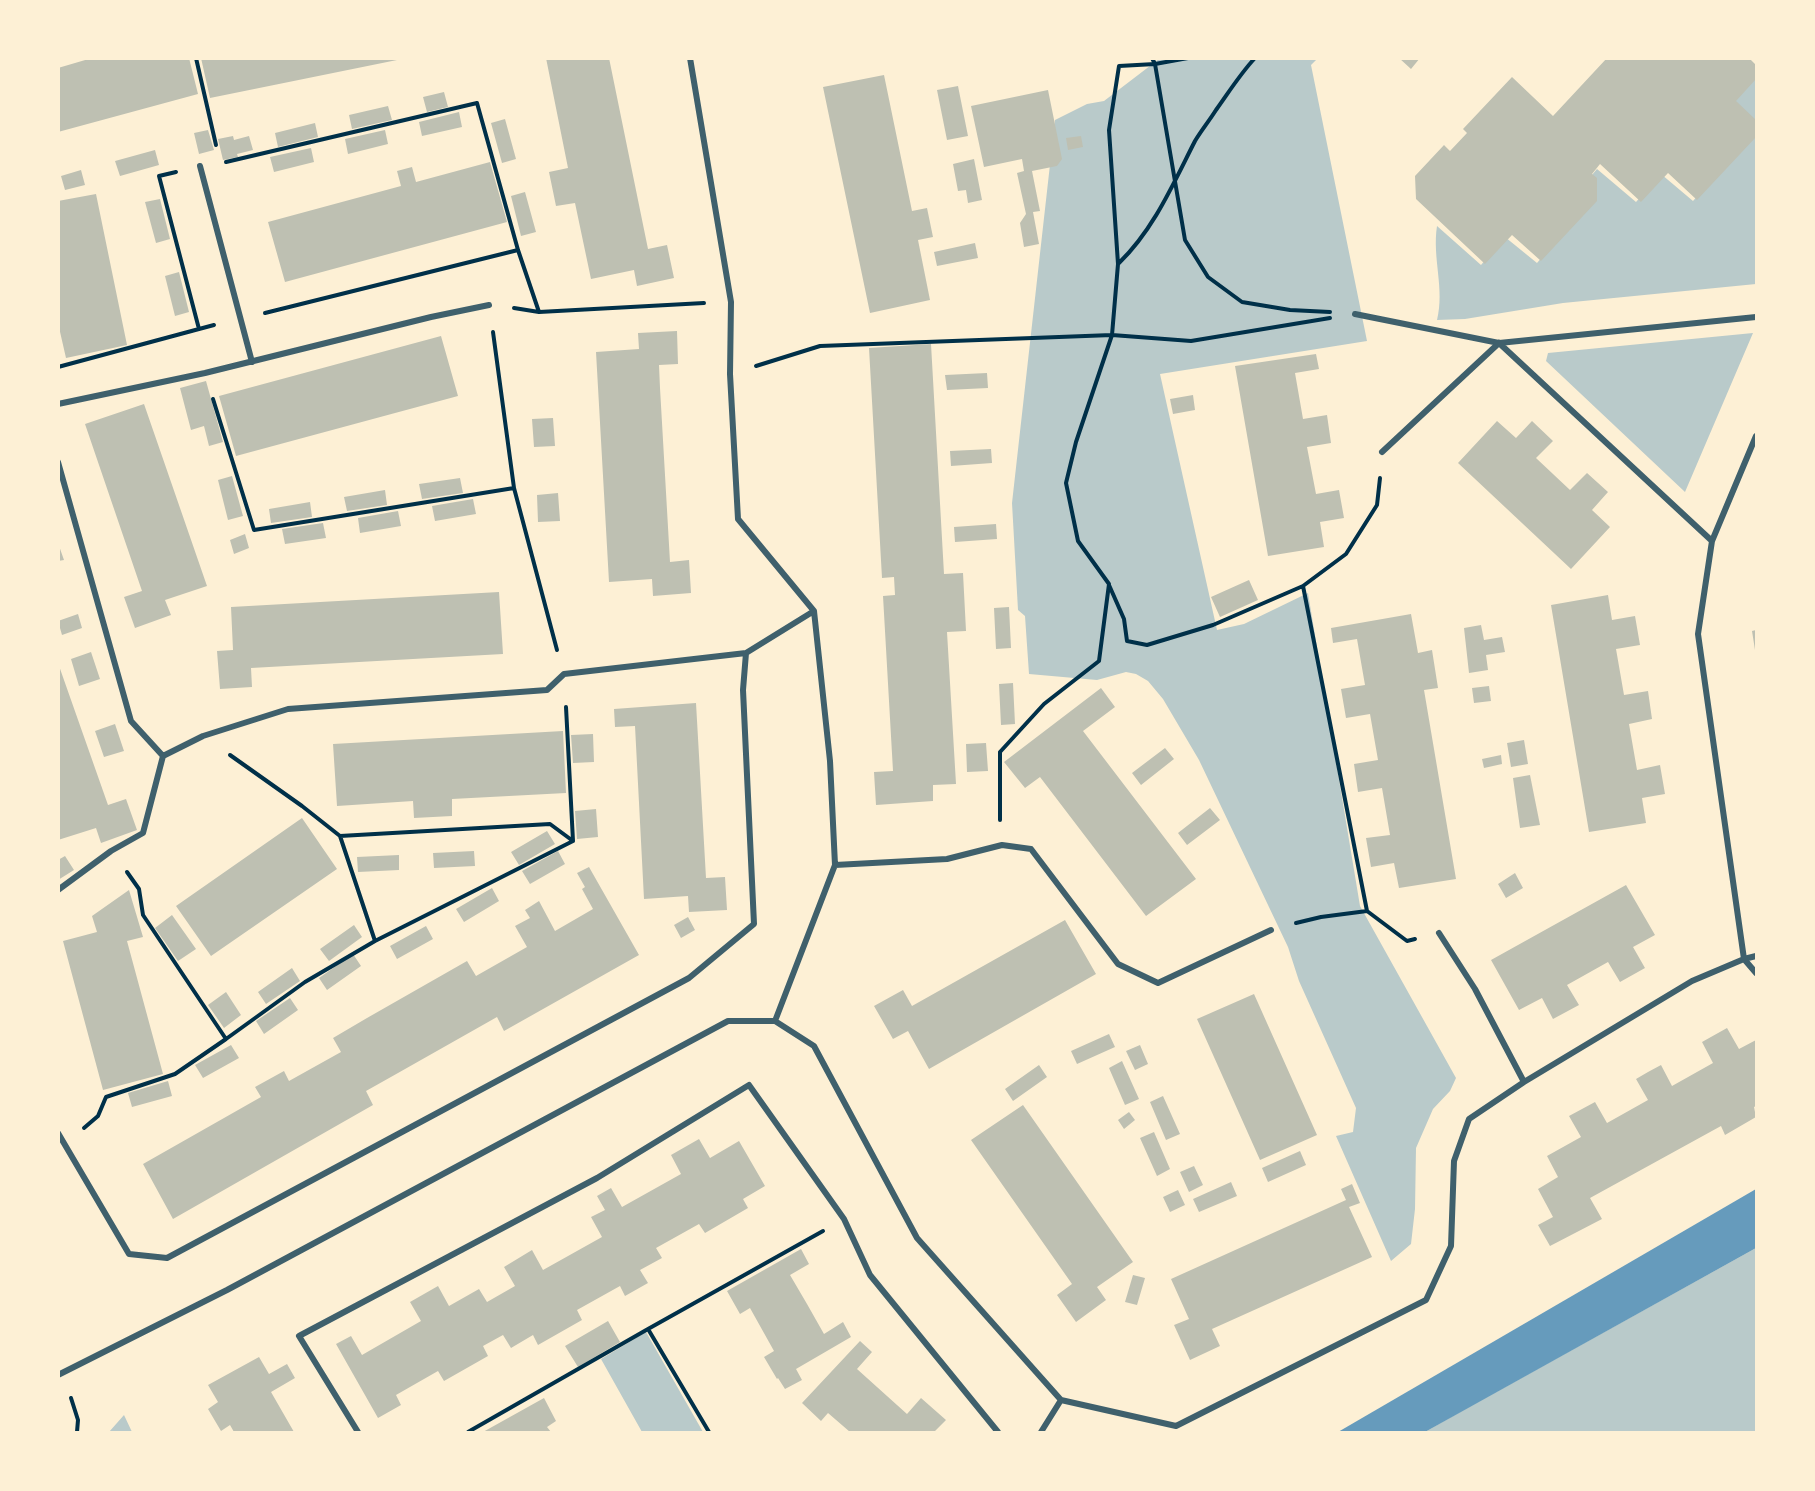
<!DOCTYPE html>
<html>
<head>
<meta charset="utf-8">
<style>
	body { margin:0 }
	#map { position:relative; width:1815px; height:1491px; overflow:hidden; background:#fdf0d5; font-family:Lato,sans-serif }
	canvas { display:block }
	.frame { position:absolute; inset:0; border:60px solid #fdf0d5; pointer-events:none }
</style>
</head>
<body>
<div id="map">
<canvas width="1815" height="1491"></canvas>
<div class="frame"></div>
</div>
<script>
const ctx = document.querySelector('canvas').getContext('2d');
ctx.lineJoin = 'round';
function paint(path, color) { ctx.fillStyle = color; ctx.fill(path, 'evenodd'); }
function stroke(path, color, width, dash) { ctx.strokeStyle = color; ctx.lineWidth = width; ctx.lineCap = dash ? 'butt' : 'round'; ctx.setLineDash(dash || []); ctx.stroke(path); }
const green = new Path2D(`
	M1159,59H1317L1311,65L1367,341L1160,374L1217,630L1244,624L1308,593L1360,906L1456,1078L1450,1091L1433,1109L1416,1148L1415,1209L1411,1244L1391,1261L1336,1136L1353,1132L1356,1108L1299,981L1288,947L1199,760L1163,699L1148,681L1136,674L1126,672L1097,680L1029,674L1025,616L1018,610L1012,503L1055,120L1087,104L1104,101Z
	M1756,73V127L1730,104Z
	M1756,128V284L1563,303L1465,319L1437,320C1445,289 1432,258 1437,226L1481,265L1505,237L1537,263L1592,198L1581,188L1597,169L1636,202L1661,174L1693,201Z
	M1753,333L1685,492L1546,361L1548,353Z
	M1756,1248V1432H1425L1467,1408Z
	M646,1332L703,1432H642L601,1359Z
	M124,1415L132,1432H108H109Z`);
const water = new Path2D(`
	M1756,1189V1248L1425,1432H1338Z`);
const building = new Path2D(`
	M92,58H189L198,94L58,132V68Z
	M201,58H396L397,60L210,98Z
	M546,58H609L648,249L667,245L674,278L637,286L634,270L591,279L575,203L556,206L549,172L568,168Z
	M1399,58H1420L1411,69Z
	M1607,58H1749L1756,65V79L1736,101L1756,120V137L1697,200L1668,173L1641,202L1600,164L1592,174L1597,178V201L1541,261L1512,235L1485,264L1416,199L1415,176L1444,145L1450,151L1467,133L1463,129L1512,77L1553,116Z
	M884,75L912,211L927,208L933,237L918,240L930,300L870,313L823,87Z
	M958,86L968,136L947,140L937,90Z
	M1048,90L1062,159L1057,166L1032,171L1040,211L1033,212L1039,244L1024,247L1020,223L1026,214L1017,173L1024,171L1022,159L984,167L971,106Z
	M444,92L448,107L427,112L423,97Z
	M388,106L392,120L352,129L349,115Z
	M459,112L462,127L422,136L419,122Z
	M505,119L516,159L502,163L491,123Z
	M315,123L318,137L278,147L275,133Z
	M208,130L214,150L199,154L194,133Z
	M385,130L388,144L348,154L345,139Z
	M233,136L234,140L249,136L253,150L237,154L238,157L223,160L218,139Z
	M1081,136L1083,147L1068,150L1066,138Z
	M311,148L314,162L274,172L270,157Z
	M155,150L159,165L120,176L115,161Z
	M974,159L982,200L968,203L966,190L958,191L953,164Z
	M490,162L507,222L285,282L268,222L401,186L397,171L412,167L416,182Z
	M81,170L85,185L65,190L61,176Z
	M525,192L536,232L521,236L511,196Z
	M96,194L127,345L66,358L58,323V201Z
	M160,199L170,239L156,243L145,202Z
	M975,243L978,258L937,266L934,252Z
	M179,272L189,312L175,316L165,276Z
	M677,331L678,364L659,365L660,388L670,562L689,560L691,593L653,596L652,579L609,582L596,352L639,349L638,333Z
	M441,336L458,396L236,456L219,396Z
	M931,344L944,574L963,573L966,631L947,632L956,784L933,785V801L876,805L874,772L893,771L883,596L895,595L894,577L882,578L869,348Z
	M1316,354L1319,369L1295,373L1303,419L1327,415L1331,443L1307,447L1316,494L1339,490L1344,518L1320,522L1324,547L1268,556L1235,366Z
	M987,373L988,388L947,390L945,375Z
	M206,381L223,442L209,446L204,426L191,430L180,388Z
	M1193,395L1195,410L1173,414L1170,399Z
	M144,404L207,586L165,600L171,615L135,628L124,597L142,591L85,424Z
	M553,418L555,446L534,447L532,419Z
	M1497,421L1516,438L1532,421L1553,441L1536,458L1570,490L1587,473L1608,492L1592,510L1610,527L1571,569L1458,463Z
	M991,449L992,463L951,466L950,451Z
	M232,476L243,516L228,520L218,480Z
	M460,478L463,493L422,499L419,484Z
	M385,490L387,505L347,511L344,497Z
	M558,493L560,521L538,522L537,495Z
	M473,499L476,514L435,521L432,506Z
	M310,502L312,517L271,523L269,509Z
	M398,511L401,526L360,533L358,518Z
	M323,523L326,538L285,544L282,529Z
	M996,524L997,539L955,542L954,527Z
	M245,534L249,548L234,554L230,540Z
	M58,543L64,560L58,561Z
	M1249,580L1258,600L1220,617L1211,597Z
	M499,592L503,654L251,668L252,687L220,689L217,651L233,650L231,607Z
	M1608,595L1612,620L1635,616L1640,645L1616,649L1624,695L1648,691L1652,719L1629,724L1637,770L1660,765L1665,794L1642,798L1646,823L1589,832L1551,605Z
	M1009,607L1011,648L996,649L994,608Z
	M78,614L82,628L62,635L58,621Z
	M1411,614L1418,653L1432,650L1438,688L1424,690L1456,879L1399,888L1394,863L1371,867L1366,838L1390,835L1382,788L1358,792L1354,764L1378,760L1370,714L1346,718L1341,689L1365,685L1357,639L1333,643L1331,628Z
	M1481,625L1484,640L1502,637L1505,652L1486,655L1488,670L1469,673L1464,628Z
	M1756,630V650H1755L1752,631Z
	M91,652L100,679L79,686L71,659Z
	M58,663L108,805L126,799L137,830L101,843L96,828L58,840Z
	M1013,683L1015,724L1001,725L999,684Z
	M1489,686L1491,701L1474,703L1472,688Z
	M1101,688L1115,707L1083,731L1196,879L1146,916L1040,777L1025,788L1004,762Z
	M696,703L706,878L725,877L727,910L689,912L688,896L644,899L635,726L615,727L614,709Z
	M115,724L124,751L104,757L95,731Z
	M563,731L566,793L452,799V816L414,818L413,801L337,806L333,744Z
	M593,734L594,762L573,763L571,735Z
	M1524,740L1528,764L1511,767L1507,743Z
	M986,743L988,771L967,772L966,744Z
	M1165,748L1174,759L1141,785L1132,773Z
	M1501,755L1502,764L1484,768L1482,759Z
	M1530,775L1540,825L1520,828L1513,778Z
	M1210,808L1220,820L1187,845L1178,833Z
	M596,809L598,837L577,839L575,811Z
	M302,818L337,869L211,956L176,906Z
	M547,831L555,844L519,865L511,852Z
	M474,851L475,866L434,868L433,853Z
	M558,851L565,864L530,884L522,871Z
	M399,855V870L358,872L357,857Z
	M65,856L74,870L58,880V860Z
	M589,867L639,955L504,1031L497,1017L398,1073L366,1091L373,1105L173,1219L143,1164L261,1097L255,1087L284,1071L289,1081L341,1052L333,1038L367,1018L467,961L476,976L527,947L515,926L530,918L525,910L539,901L555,931L593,909L582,889L585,887L577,873Z
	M1515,873L1523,888L1506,898L1498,884Z
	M1626,885L1655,935L1633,947L1645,968L1620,982L1608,962L1567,985L1579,1005L1553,1019L1542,998L1519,1010L1491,960Z
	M492,888L499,901L464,922L456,909Z
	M129,890L143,937L127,941L163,1074L103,1090L63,941L97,932L92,916Z
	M172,915L196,949L178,961L155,928Z
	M688,917L695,930L681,938L674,925Z
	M1065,920L1096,974L929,1069L908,1031L893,1039L874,1006L903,990L912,1006Z
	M354,925L362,937L329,961L320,949Z
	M426,926L433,939L397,959L390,946Z
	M353,954L361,966L327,990L319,978Z
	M292,968L300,981L266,1004L258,992Z
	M226,992L241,1015L224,1028L208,1005Z
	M1254,994L1317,1135L1260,1160L1197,1019Z
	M290,998L298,1010L264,1034L256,1021Z
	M1727,1028L1739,1049L1756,1040V1106L1754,1107L1756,1117L1725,1135L1721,1126L1590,1198L1602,1219L1550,1246L1538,1225L1553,1217L1538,1189L1558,1177L1547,1156L1581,1137L1569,1116L1595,1102L1607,1123L1648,1100L1636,1079L1648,1072L1661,1065L1672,1086L1713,1063L1702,1042Z
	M1109,1034L1115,1047L1077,1064L1071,1051Z
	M231,1045L239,1058L203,1078L195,1065Z
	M1140,1045L1148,1064L1135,1070L1126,1051Z
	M1122,1061L1139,1099L1125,1105L1109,1068Z
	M1039,1065L1047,1077L1013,1101L1005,1089Z
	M168,1081L172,1096L132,1107L128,1093Z
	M1163,1096L1180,1134L1166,1140L1150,1102Z
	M1023,1105L1133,1262L1097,1287L1106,1300L1076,1322L1057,1295L1072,1284L971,1140Z
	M1129,1112L1135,1120L1124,1129L1118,1120Z
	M1154,1132L1170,1169L1157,1176L1140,1138Z
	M699,1139L710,1158L739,1141L765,1186L743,1199L748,1208L705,1233L699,1224L656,1248L662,1258L640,1270L648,1283L625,1296L620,1286L577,1310L582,1320L538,1345L533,1335L511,1348L503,1335L483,1346L488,1356L444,1381L438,1371L396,1395L401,1405L378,1418L336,1344L351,1336L362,1355L421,1321L410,1302L438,1286L449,1306L479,1289L487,1302L515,1286L504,1267L532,1250L543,1270L602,1237L591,1217L605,1210L597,1196L611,1188L622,1207L681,1174L671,1155Z
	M1300,1151L1306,1165L1268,1182L1262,1168Z
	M1194,1166L1203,1185L1189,1192L1180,1172Z
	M1231,1182L1237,1196L1199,1212L1193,1199Z
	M1352,1184L1360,1203L1349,1207L1372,1257L1212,1329L1220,1346L1190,1360L1174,1325L1189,1319L1171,1279L1346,1200L1341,1189Z
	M1178,1190L1185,1205L1170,1212L1163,1197Z
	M801,1249L809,1264L790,1275L807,1304L824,1334L843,1322L851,1337L796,1369L802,1380L785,1389L778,1378L777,1379L764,1357L774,1351L750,1308L740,1314L727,1291Z
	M1133,1275L1145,1278L1137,1305L1125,1302Z
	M608,1321L620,1342L578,1367L565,1346Z
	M860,1341L872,1352L857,1369L907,1414L921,1398L946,1420L934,1432H850L828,1413L821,1421L802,1403Z
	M259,1357L269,1374L287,1364L295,1378L271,1392L294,1432H234L230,1425L221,1431L208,1409L218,1402L208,1385Z
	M544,1398L556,1421L547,1427L551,1432H483Z`);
const path = new Path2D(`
	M196,58L216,145
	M1152,58L1155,64L1185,240L1208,277L1242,302L1290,310L1330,312
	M226,162L477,103L518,250L539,312
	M176,172L159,176L199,329L214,325
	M1119,263C1154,229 1173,184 1195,141C1201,131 1209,121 1216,110C1229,92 1240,74 1255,58
	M514,308L539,312L704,303
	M265,313L518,250
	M493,332L514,488
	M756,366L820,346L1112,335L1118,264L1109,130L1119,66L1155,64L1188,58
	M58,367L199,329
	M213,399L254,530L514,488L557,650
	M1109,585L1124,619L1127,641L1147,645L1213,625L1303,586L1346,554L1377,505L1380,478
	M1303,586L1367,911
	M566,707L573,841
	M1000,820V752L1044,704L1099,661L1109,584L1078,541L1066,483L1076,442L1112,335L1191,341L1330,318
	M340,836L375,941
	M1296,923L1321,917L1367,911L1407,941L1415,939
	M226,1039L305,982L375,941L573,841L550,824L340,836L302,806L230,755
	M84,1128L98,1116L106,1097L175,1074L226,1039L143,915L139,889L127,872
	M71,1398L78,1420L77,1432
	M468,1432L648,1329
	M709,1432L648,1329L823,1231`);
const minor = new Path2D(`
	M200,166L252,362
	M1355,314L1499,343L1756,317
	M1499,343L1712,541
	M58,404L205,373L431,317L489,305
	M1382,452L1499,343
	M58,462L131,721L163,756L203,736L288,709L547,690L564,674L746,653L814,611
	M835,865L947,859L1002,845L1031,849L1118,964L1158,983L1271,930
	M58,890L111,851L143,833L163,756
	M1439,933L1475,989L1524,1082
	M1744,959L1698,634L1712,541L1756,436
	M1744,959L1756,973
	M775,1021L814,1046L917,1238L1061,1400L1176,1426L1426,1300L1451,1246L1454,1161L1469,1119L1524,1082L1692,981L1744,959L1756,956
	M58,1133L129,1254L167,1258L689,978L754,924L743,690L746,653
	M58,1375L227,1290L728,1021H775L835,865L830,761L814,611L738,519L730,374L731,302L690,58
	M358,1432L299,1336L597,1178L749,1085L844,1219L870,1275L998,1432
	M1041,1432L1061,1400`);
paint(green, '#b9caca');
paint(water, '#669bbc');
paint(building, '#bec0b2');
stroke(path, '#003049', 4);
stroke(minor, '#3f606c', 6);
</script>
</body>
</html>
